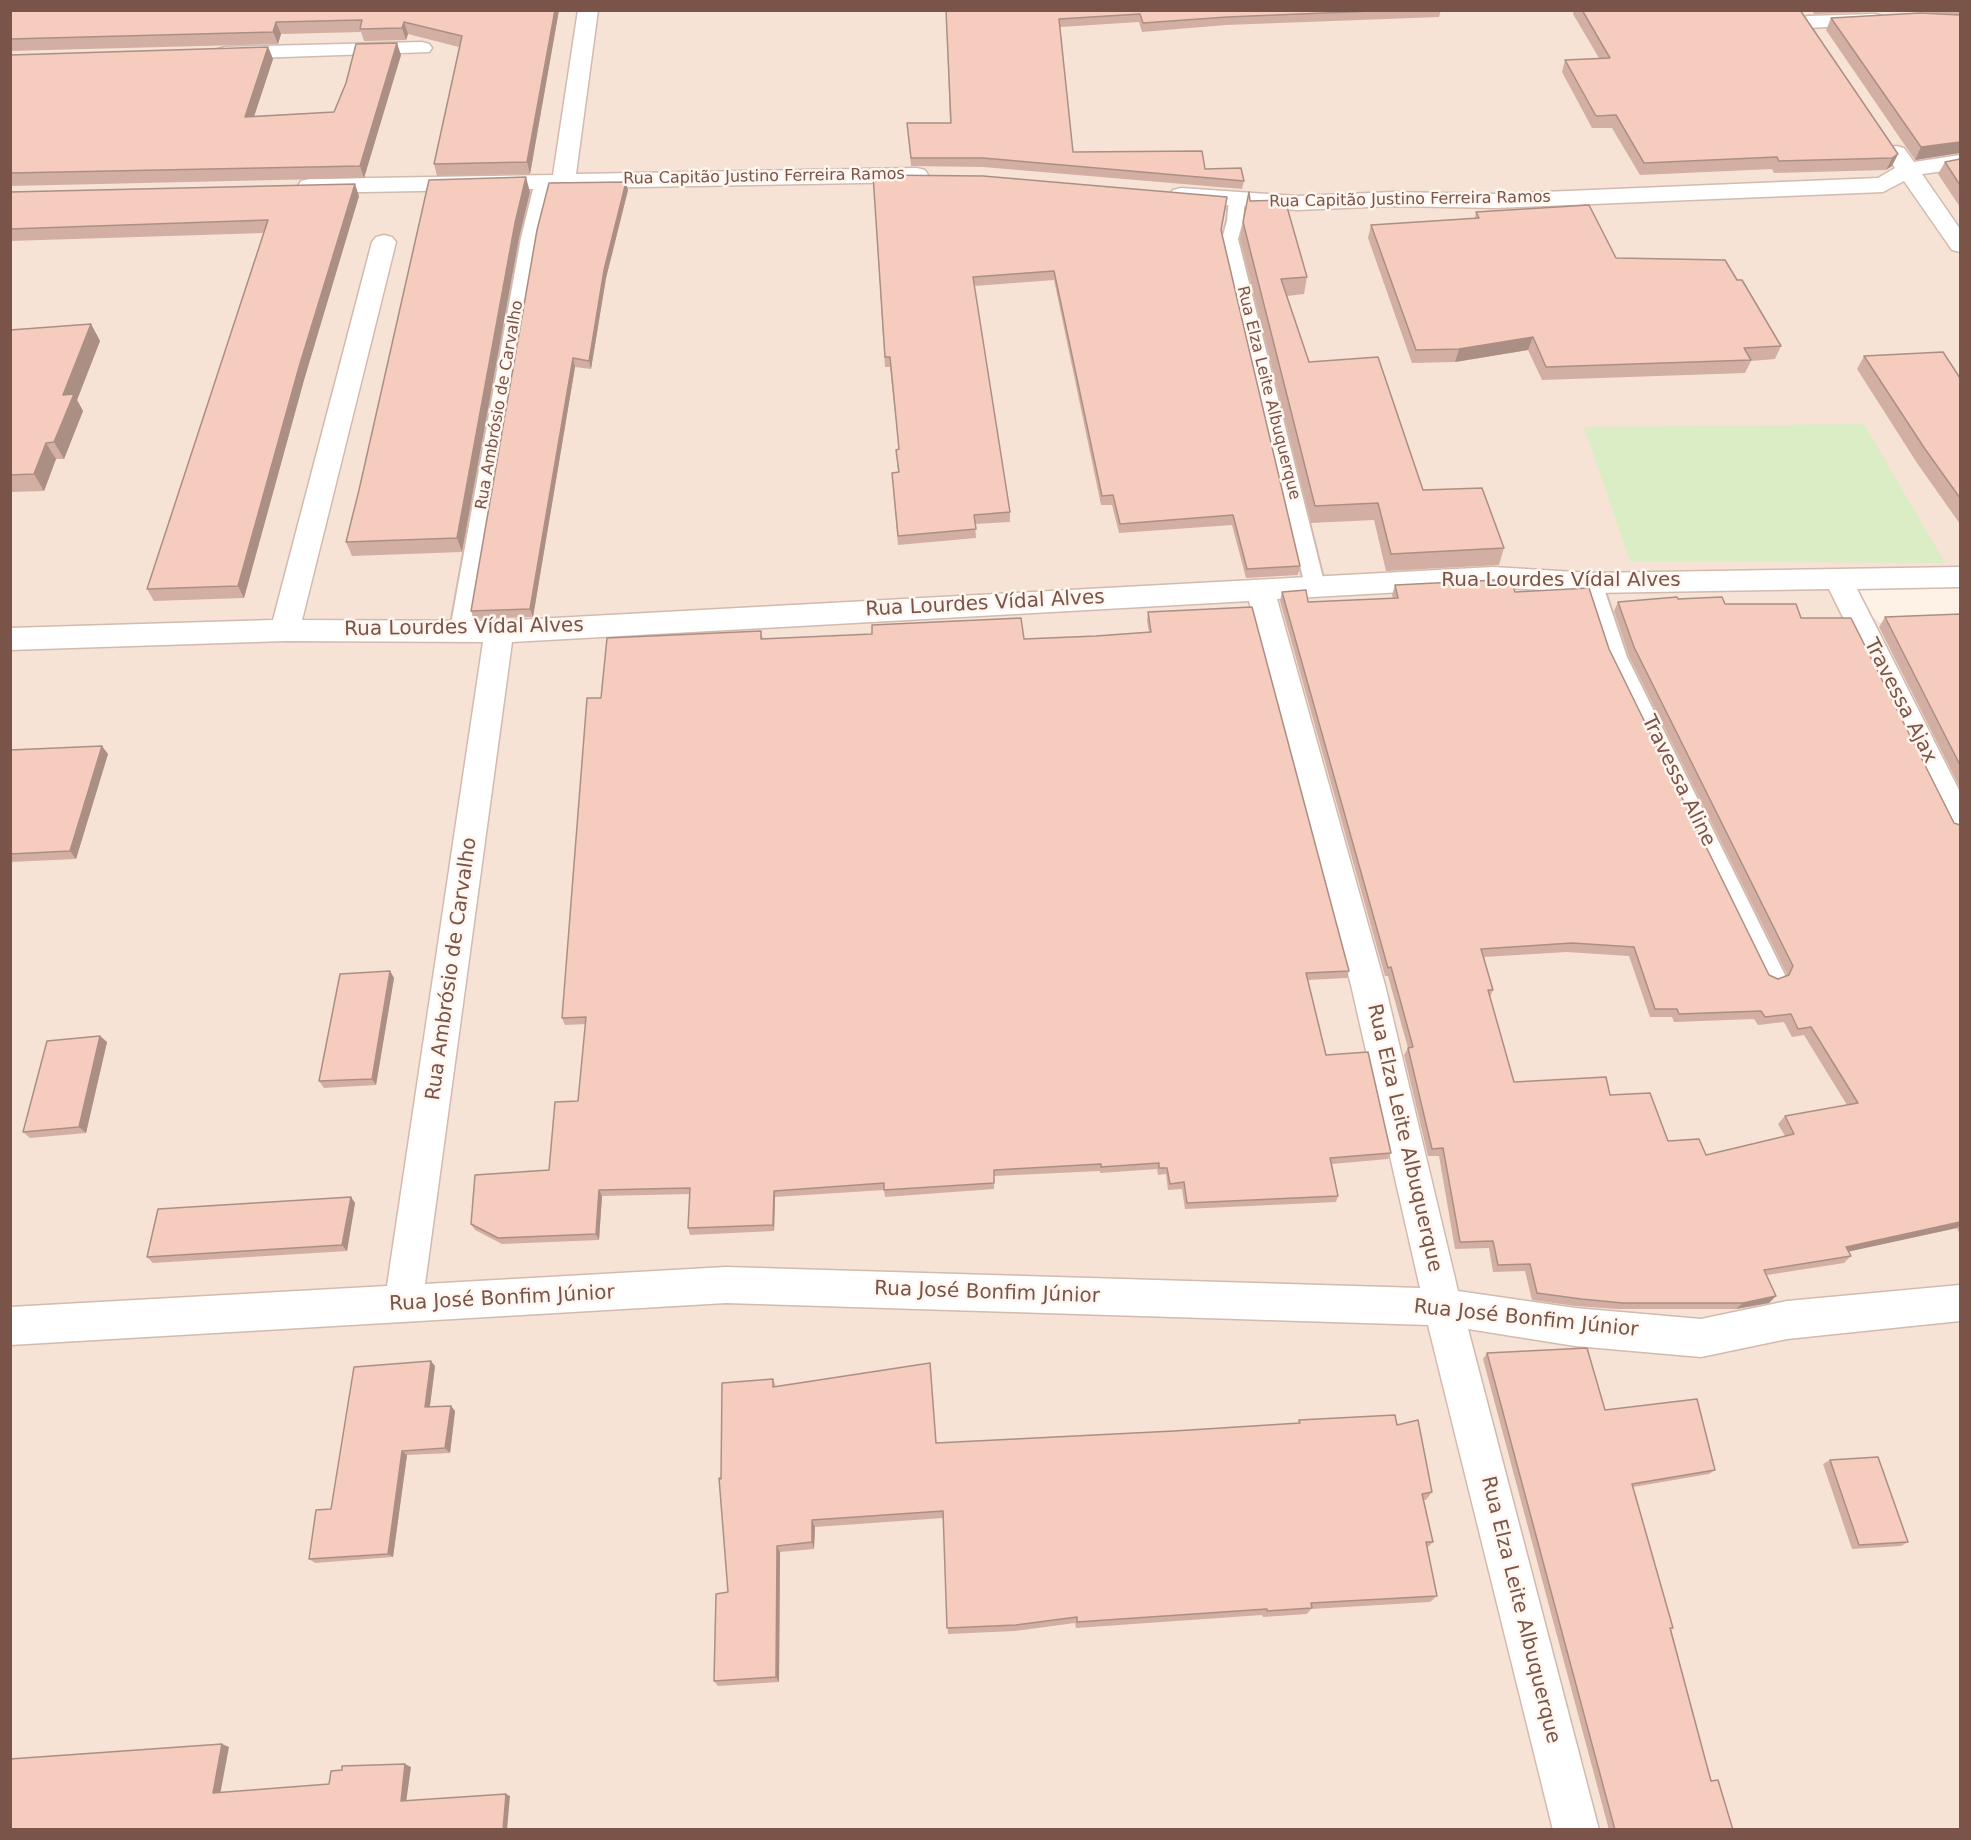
<!DOCTYPE html>
<html>
<head>
<meta charset="utf-8">
<style>
	body { margin:0 }
	#map { position:relative; width:1971px; height:1840px; overflow:hidden; background:#fef2e7; font-family:"DejaVu Sans",sans-serif }
	canvas { display:block }
	.frame { position:absolute; inset:0; border:12px solid #7a5449; pointer-events:none }
</style>
</head>
<body>
<div id="map">
<canvas width="1971" height="1840"></canvas>
<div class="frame"></div>
</div>
<script>
const ctx = document.querySelector('canvas').getContext('2d');
ctx.lineJoin = 'round';
function paint(path, color) { ctx.fillStyle = color; ctx.fill(path, 'evenodd'); }
function stroke(path, color, width, dash) { ctx.strokeStyle = color; ctx.lineWidth = width; ctx.lineCap = dash ? 'butt' : 'round'; ctx.setLineDash(dash || []); ctx.stroke(path); }
function label(font, color, halo, rows, align = 'center') {
  ctx.font = font + ' "DejaVu Sans",sans-serif'; ctx.lineWidth = 5; ctx.setLineDash([]); ctx.textBaseline = 'middle'; ctx.strokeStyle = halo; ctx.fillStyle = color; for (const [text, x, y, turn = 0] of rows) {
    ctx.save(); ctx.translate(x, y); ctx.rotate((+turn || 0) * Math.PI / 180); ctx.textAlign = isNaN(turn) ? turn : align; if (halo) ctx.strokeText(text, 0, 0); ctx.fillText(text, 0, 0); ctx.restore();
  }
}
const residential = new Path2D(`
	M11,11H1960V583L1825,580L1913,648L1960,745V1829L11,1830Z`);
const green = new Path2D(`
	M1864,424L1945,563L1630,561L1584,427Z`);
const lane = new Path2D(`
	M543,176L551,181L537,238L470,630L467,635L460,637L453,635L450,630L521,238L535,181Z
	M1237,194L1245,199L1243,221L1238,239L1325,586L1322,591L1315,593L1308,591L1305,586L1222,239L1227,221L1229,199Z
	M1592,576L1599,578L1602,583L1627,657L1785,975L1781,982L1773,985L1765,982L1607,657L1582,583L1585,578Z`);
const street = new Path2D(`
	M578,10H598L576,174L917,168L925,170L928,175L925,180L917,182L309,193L301,191L298,186L301,181L309,179L553,175Z
	M1875,14L1882,16L1885,20L1882,24L1808,28L1801,26L1798,22L1801,18L1808,16Z
	M422,42L429,44L432,48L429,52L225,59L218,57L214,53L218,49L225,47Z
	M1896,146L1904,148L1914,162L1960,155V169L1922,174L1960,229V252L1952,250L1904,181L1883,192L1496,208L1393,206L1297,210L1181,202L1173,200L1169,195L1173,190L1181,188L1297,196L1393,192L1496,194L1878,178L1895,168L1885,153L1888,148Z
	M384,235L392,237L396,242L302,620L499,621L1493,567L1592,573L1960,567V587L1857,589L1960,792V835L1949,831L1829,589L1592,593L1493,587L1277,599L1385,985L1458,1291L1575,1308L1701,1319L1787,1301L1960,1285V1321L1787,1339L1701,1357L1575,1346L1468,1329L1599,1830H1553L1428,1325L726,1303L10,1345V1307L387,1286L483,642L285,641L10,650V628L273,620L372,242L376,237ZM1249,601L1351,985L1420,1288L726,1267L425,1284L512,642Z`);
const wall = new Path2D(`
	M10,10H559L530,174L437,176L434,164L459,47L408,34L406,40L364,41L361,32L281,34L278,44L10,51Z
	M946,10H1441L1439,17L1226,25L1142,32L1139,22L1060,27L1073,152L1205,169L1244,181L1242,189L983,167L911,166L908,132L950,123Z
	M1574,10H1800L1898,154L1892,166L1886,170L1774,173L1772,169L1640,175L1612,128H1592L1562,72L1565,60L1599,58L1573,14Z
	M1812,10H1960V153L1915,160L1826,30L1831,18L1947,14L1907,11L1814,14Z
	M268,47L273,59L254,116L334,112L401,55L364,178L10,186V55Z
	M1960,159V207L1938,174L1945,162Z
	M873,175L1226,206L1221,231L1300,566L1298,575L1246,578L1232,525L1119,533L1112,505H1101L1054,280L974,286L1010,512V522L975,524L976,538L898,545L892,473L898,472L896,450L899,449L890,367H885Z
	M628,190L606,278L591,369L575,367L533,617L474,619L471,611Z
	M10,192L359,196L304,380L244,598L154,601L147,589L264,233L10,241Z
	M530,192L519,238L462,552L352,556L346,542Z
	M1250,201L1307,277L1304,294L1287,296L1309,362L1423,490L1504,548L1499,565L1386,571L1374,520L1311,523L1240,239L1243,222Z
	M1476,212L1616,258L1737,280L1781,346L1775,359L1751,361L1745,373L1542,380L1528,350L1455,362L1412,363L1368,238L1371,225L1475,218Z
	M91,324L100,341L77,400L83,411L64,459H56L44,491L10,492V330Z
	M1864,356L1960,378V524L1917,463L1857,369Z
	M1395,585L1515,592L1609,649L1769,975L1778,979L1786,976L1787,974L1629,656L1614,611L1618,602L1678,599L1725,604L1801,618L1954,823L1960,825V1235L1957,1228L1848,1251L1851,1256L1844,1263L1767,1275L1769,1303L1736,1309H1618L1575,1306L1532,1300L1525,1271L1493,1272L1489,1248L1455,1249L1439,1156H1428L1404,1055L1408,1048L1388,976H1385L1280,601L1282,592L1308,602L1393,598L1392,595ZM1567,952L1629,956L1650,1017H1672L1674,1022L1754,1019L1758,1025L1784,1022L1792,1037L1804,1035L1847,1105L1785,1116L1778,1124L1785,1136L1706,1155L1668,1141L1610,1095L1514,1082L1490,997L1493,990L1484,957Z
	M1148,612L1349,971L1347,978L1308,980L1326,1055L1391,1153L1388,1159L1332,1164L1338,1196L1336,1202L1185,1209L1182,1189L1168,1190L1166,1174L1158,1175L1157,1169L1100,1173V1171L994,1176V1189L885,1197L884,1190L775,1197L774,1231L690,1235L688,1228L690,1194L602,1196L599,1240L502,1244L475,1230L471,1224L549,1170L578,1101L586,1024L565,1025L562,1018L601,698L761,631L763,639H1024L1096,636L1149,632L1147,621Z
	M1960,614V788L1879,627L1885,617Z
	M10,750L108,754L76,859L10,862Z
	M390,971L394,978L376,1085L324,1088L319,1081Z
	M100,1036L107,1042L86,1133L30,1138L23,1132Z
	M351,1197L355,1203L347,1251L153,1263L147,1257Z
	M1487,1353L1605,1410L1715,1470L1709,1474L1633,1487L1673,1628L1671,1629L1711,1781L1733,1830H1609L1483,1359Z
	M435,1366L430,1407L451,1406L455,1411L450,1453L407,1455L393,1557L315,1563L309,1559L331,1509Z
	M773,1379L776,1387L936,1443L1174,1431L1298,1423L1299,1420L1397,1425L1432,1492L1426,1500H1424L1433,1542L1427,1548L1437,1596L1430,1602L1311,1609L1307,1614L1263,1617L1262,1615L1076,1628L1075,1623L1015,1631L948,1634L943,1518L815,1527L814,1549L780,1552L779,1682L718,1686L714,1681L728,1592Z
	M1830,1460L1908,1542L1901,1546L1852,1549L1823,1464Z`);
const shadedWall = new Path2D(`
	M555,10H559L530,174L527,162Z
	M276,22L281,34L278,44L273,32Z
	M404,22L408,34L406,40L402,28Z
	M397,43L401,55L364,178L360,166Z
	M268,47L273,59L250,129L245,117Z
	M1960,142V153L1915,160L1921,147Z
	M1898,154L1892,166L1886,170L1892,158Z
	M526,177L530,192L519,238L462,552L457,538L515,223Z
	M626,182L628,190L606,278L591,369L589,361L604,270Z
	M355,184L359,196L304,380L244,598L238,586L299,367Z
	M91,324L100,341L77,400L83,411L64,459L54,442L63,395Z
	M1533,337L1528,350L1455,362L1459,349Z
	M573,358L575,367L533,617L530,609Z
	M46,443L56,459L44,491L34,474Z
	M102,746L108,754L76,859L70,851Z
	M390,971L394,978L376,1085L372,1079Z
	M100,1036L107,1042L86,1133L79,1127Z
	M599,1190L602,1196L599,1240L596,1234Z
	M774,1191L775,1197L774,1231L773,1225Z
	M351,1197L355,1203L347,1251L342,1245Z
	M1960,1222V1225L1957,1228L1838,1254L1846,1247Z
	M1776,1296L1769,1303L1736,1309L1743,1303Z
	M431,1361L435,1366L429,1412L425,1407Z
	M451,1406L455,1411L450,1453L445,1448Z
	M402,1451L407,1455L393,1557L388,1554Z
	M812,1520L815,1527L814,1549L812,1542Z
	M777,1546L780,1552L779,1682L776,1677Z
	M222,1744L229,1747L220,1795L213,1793Z
	M405,1764L411,1767L406,1803L401,1801Z
	M506,1794L510,1796L507,1830H503Z`);
const building = new Path2D(`
	M10,10H555L527,162L434,164L462,36L404,22L402,28L360,29L362,20L276,22L273,32L10,39Z
	M946,10H1397L1227,17L1143,23L1140,14L1059,19L1073,152L1202,151L1205,169L1241,168L1244,181L983,158H911L907,123H951Z
	M1582,10H1800L1898,154L1892,158L1779,161L1777,157L1644,163L1616,115L1596,116L1565,60L1610,58Z
	M1920,13L1960,15V142L1921,147L1831,18Z
	M397,43L360,166L10,173V55L268,47L245,117L334,112L346,83L356,44Z
	M1960,159V185L1945,162Z
	M873,175L983,176L1227,197L1221,230L1300,566L1247,569L1233,515L1120,524L1113,495L1102,496L1054,271L973,277L1010,512L974,515L976,529L898,536L892,473L899,472L896,450L899,449L890,357H885Z
	M526,177L515,223L457,538L346,542L359,490L429,180Z
	M626,182L604,270L589,361L573,358L530,609L471,611L537,230L549,183Z
	M355,184L299,367L238,586L147,589L268,220L10,229V192Z
	M1249,192L1250,201L1285,200L1307,277L1281,279L1309,362L1378,357L1423,490L1482,488L1504,548L1391,554L1378,503L1315,506L1243,222Z
	M1589,205L1616,258L1725,260L1737,280H1742L1781,346L1744,348L1751,360L1546,367L1533,337L1459,349L1416,350L1371,225L1479,218L1476,212Z
	M91,324L63,395L74,394L54,442L46,443L34,474L10,475V330Z
	M1943,352L1960,378V498L1925,449L1864,356Z
	M1496,580L1511,581L1515,592L1589,588L1609,649L1769,975L1778,979L1789,975L1793,966L1634,647L1618,602L1677,597L1678,599L1722,597L1725,604H1796L1801,618H1851L1954,823L1960,825V1222L1846,1247L1851,1256L1764,1270L1776,1296L1743,1303H1623L1581,1299L1537,1293L1530,1264L1498,1265L1493,1241L1460,1242L1443,1148L1432,1149L1408,1048L1413,1047L1391,967L1388,968L1282,592L1306,590L1308,602L1398,598L1395,585ZM1572,943L1634,947L1655,1009H1677L1679,1014L1761,1011L1765,1017L1791,1014L1798,1029L1811,1027L1858,1103L1785,1116L1794,1134L1706,1155L1699,1139L1668,1141L1650,1093L1610,1095L1606,1077L1514,1082L1488,990H1493L1481,949Z
	M1252,607L1349,971L1306,973L1326,1055L1368,1052L1391,1153L1330,1158L1338,1196L1187,1203L1184,1182L1170,1184L1167,1168H1159V1163L1101,1167V1164L994,1170V1183L884,1190V1183L774,1191L773,1225L688,1228L690,1188L599,1190L596,1234L498,1238L471,1224L475,1175L549,1170L555,1102L578,1101L586,1017L562,1018L587,698H601L607,638L761,631V639L872,634V625L1021,618L1024,639L1096,636L1151,632L1148,612Z
	M1960,614V765L1885,617Z
	M102,746L70,851L10,854V750Z
	M390,971L372,1079L319,1081L340,974Z
	M100,1036L79,1127L23,1132L47,1041Z
	M351,1197L342,1245L147,1257L158,1209Z
	M1587,1348L1605,1410L1697,1399L1715,1470L1632,1484L1673,1628H1670L1711,1781L1718,1780L1733,1830H1615L1487,1353Z
	M431,1361L425,1407L451,1406L445,1448L402,1451L388,1554L309,1559L316,1510L331,1509L354,1367Z
	M930,1363L936,1443L1174,1431L1300,1423L1299,1420L1395,1415L1397,1425L1418,1420L1432,1492L1422,1494L1433,1542H1426L1437,1596L1311,1603L1312,1608L1267,1611V1609L1077,1622V1617L1016,1625L947,1628L943,1511L812,1520V1542L777,1546L776,1677L714,1681L716,1594L728,1592L719,1478L721,1479L722,1383L773,1379V1387Z
	M1878,1457L1908,1542L1859,1545L1830,1460Z
	M222,1744L213,1793L329,1784L331,1771L342,1770V1766L405,1764L401,1801L506,1794L503,1830H10V1759Z`);
const farStreetnames = [
	["Rua Capitão Justino Ferreira Ramos",764,177,-1],
	["Rua Capitão Justino Ferreira Ramos",1410,200,-1],
	["Rua Elza Leite Albuquerque",1268,393,76],
	["Rua Ambrósio de Carvalho",500,405,-80]
];
const streetNames = [
	["Rua Lourdes Vídal Alves",1561,581],
	["Rua Lourdes Vídal Alves",985,604,-3],
	["Rua Lourdes Vídal Alves",464,628,-1],
	["Travessa Ajax",1900,701,63],
	["Travessa Aline",1678,781,64],
	["Rua Ambrósio de Carvalho",452,969,-82],
	["Rua Elza Leite Albuquerque",1404,1138,77],
	["Rua José Bonfim Júnior",987,1293,2],
	["Rua José Bonfim Júnior",502,1299,-3],
	["Rua José Bonfim Júnior",1526,1319,6],
	["Rua Elza Leite Albuquerque",1520,1610,76]
];
paint(residential, '#f6e3d5');
paint(green, '#daedc4');
stroke(lane, '#d3baae', 4);
stroke(street, '#d3baae', 3);
paint(lane, '#fff');
paint(street, '#fff');
paint(wall, '#d3afa3');
paint(shadedWall, '#ac8f84');
paint(building, '#f5ccbd');
stroke(building, '#ac8f84', 1.5);
label('16px', '#7a5449', '#fff6ef', farStreetnames);
label('20px', '#7a5449', '#fff6ef', streetNames);
</script>
</body>
</html>
